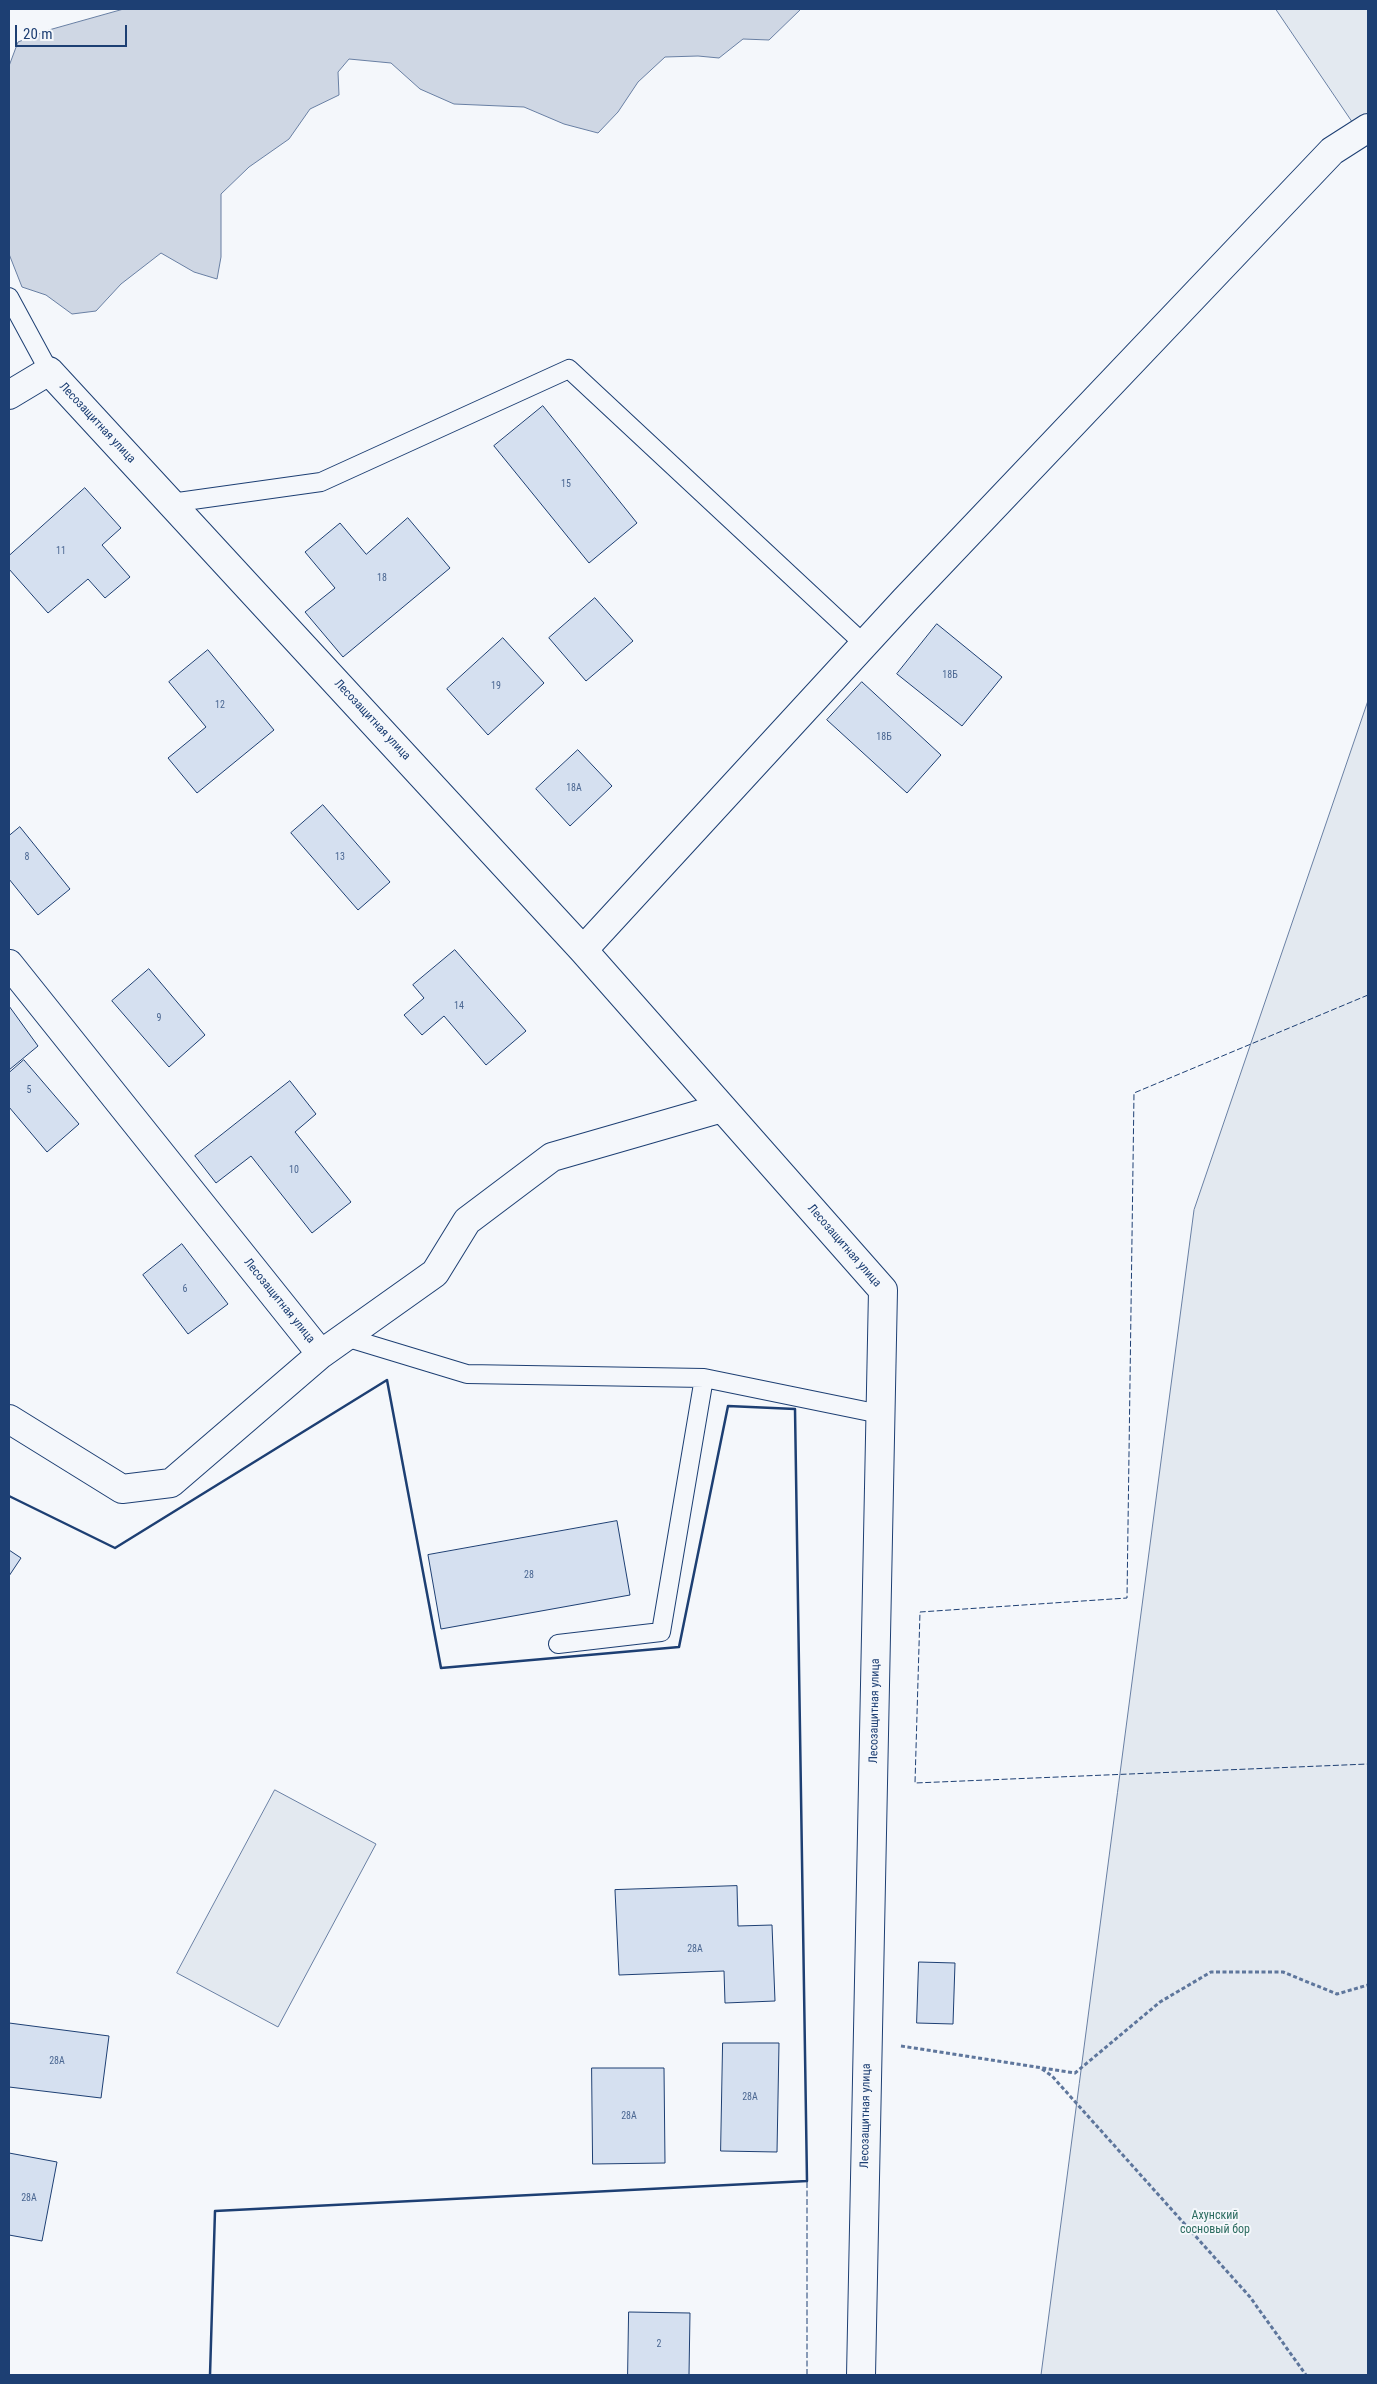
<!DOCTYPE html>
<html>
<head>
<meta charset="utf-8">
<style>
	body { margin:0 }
	#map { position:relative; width:1377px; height:2384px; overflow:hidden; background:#f4f7fb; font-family:"Roboto Condensed",sans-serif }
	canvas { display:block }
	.frame { position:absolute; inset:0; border:10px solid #1d3f73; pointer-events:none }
	.scale { position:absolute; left:15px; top:25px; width:112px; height:22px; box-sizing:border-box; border:2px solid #1d3f73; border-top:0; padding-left:6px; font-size:15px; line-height:18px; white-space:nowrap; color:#1d3f73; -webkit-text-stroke:4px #f4f7fb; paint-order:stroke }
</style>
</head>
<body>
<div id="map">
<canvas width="1377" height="2384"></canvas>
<div class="frame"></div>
<div class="scale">20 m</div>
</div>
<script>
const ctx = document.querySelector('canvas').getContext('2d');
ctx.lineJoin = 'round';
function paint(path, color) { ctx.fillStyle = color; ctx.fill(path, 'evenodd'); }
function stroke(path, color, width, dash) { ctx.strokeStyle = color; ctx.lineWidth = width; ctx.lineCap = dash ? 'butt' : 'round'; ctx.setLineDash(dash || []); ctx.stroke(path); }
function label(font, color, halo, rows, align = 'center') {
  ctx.font = font + ' "Roboto Condensed",sans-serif'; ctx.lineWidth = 4; ctx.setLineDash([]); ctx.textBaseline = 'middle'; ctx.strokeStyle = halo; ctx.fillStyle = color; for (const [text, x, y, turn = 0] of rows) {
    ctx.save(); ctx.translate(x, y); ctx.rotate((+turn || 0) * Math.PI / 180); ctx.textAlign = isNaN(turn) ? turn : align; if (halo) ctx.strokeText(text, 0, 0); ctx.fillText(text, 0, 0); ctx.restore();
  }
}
const green = new Path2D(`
	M1276,9H1368V145Z
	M1368,701V2375H1041L1194,1210Z
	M275,1790L376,1844L278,2027L177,1973Z`);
const water = new Path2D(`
	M124,9H801L769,40L743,39L719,58L698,56L665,57L638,82L618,112L598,133L564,124L524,107L454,104L420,89L391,63L349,59L338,72L339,95L310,109L289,139L249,167L221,194V257L217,279L194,272L161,253L121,284L96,311L72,314L46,295L22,287L9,254V66L18,42L49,30Z`);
const building = new Path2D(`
	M543,406L637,523L589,563L494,446Z
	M85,488L121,528L102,545L130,577L105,598L88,579L48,613L9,569V556Z
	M408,518L450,568L343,657L305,612L335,588L305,552L340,523L366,554Z
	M595,598L633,641L586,681L549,638Z
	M937,624L1002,677L962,726L897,674Z
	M503,638L544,683L488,735L447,689Z
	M208,650L274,730L197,793L168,758L206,727L169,682Z
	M862,682L941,755L907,793L827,720Z
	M578,750L612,786L570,826L536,789Z
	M323,805L390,882L358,910L291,833Z
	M20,827L70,889L38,915L9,879V836Z
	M455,950L526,1031L486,1065L444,1016L422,1035L404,1015L424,998L413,985Z
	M149,969L205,1035L169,1067L112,1001Z
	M9,1006L38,1046L9,1070Z
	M24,1060L79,1124L47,1152L9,1107V1073Z
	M290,1081L316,1114L295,1132L351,1202L312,1233L251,1156L216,1183L195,1156Z
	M182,1244L228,1304L188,1334L143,1275Z
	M617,1521L630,1595L441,1629L428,1555Z
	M9,1550L21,1558L9,1576Z
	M737,1886L738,1926L772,1925L775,2001L725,2003L724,1971L619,1975L615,1890Z
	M919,1962L955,1963L953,2024L917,2023Z
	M9,2023L109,2036L101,2098L9,2087Z
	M723,2043H779L777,2152L721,2151Z
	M592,2068H664L665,2163L593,2164Z
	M9,2153L57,2162L42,2241L9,2235Z
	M629,2312L690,2313L689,2375H628Z`);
const path = new Path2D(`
	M901,2046L1075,2073L1160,2002L1211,1972H1283L1337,1994L1368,1985
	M1042,2069L1052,2076L1250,2297L1306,2375`);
const lane = new Path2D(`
	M9,297L49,371
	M171,503L321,482L569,369L864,644
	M345,1337L467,1374L704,1378L880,1414
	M558,1644L661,1632L704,1378`);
const street = new Path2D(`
	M9,395L49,371L583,950L883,1290L861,2375
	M583,950L905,600L1332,151L1368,128
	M9,964L321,1354L435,1273L467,1221L552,1157L722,1108
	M9,1419L122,1489L171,1483L321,1354`);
const fence = new Path2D(`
	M1368,995L1134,1093L1127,1598L920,1612L915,1783L1368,1764
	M807,2375V2181`);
const wall = new Path2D(`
	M9,1496L115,1548L387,1380L441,1668L679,1647L728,1406L795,1409L807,2181L215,2211L210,2375`);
const numberNames = [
	["15",566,484],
	["11",61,551],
	["18",382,578],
	["18Б",950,675],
	["19",496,686],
	["12",220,705],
	["18Б",884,737],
	["18А",574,788],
	["8",27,857],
	["13",340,857],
	["14",459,1006],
	["9",159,1018],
	["5",29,1090],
	["10",294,1170],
	["6",185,1289],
	["28",529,1575],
	["28А",695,1949],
	["28А",57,2061],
	["28А",750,2097],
	["28А",629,2116],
	["28А",29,2198],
	["2",659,2344]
];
const streetNames = [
	["Лесозащитная улица",97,423,47],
	["Лесозащитная улица",372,720,47],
	["Лесозащитная улица",844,1246,49],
	["Лесозащитная улица",279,1301,51],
	["Лесозащитная улица",875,1711,-89],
	["Лесозащитная улица",866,2116,-89]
];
const parkNames = [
	["Ахунский",1215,2216],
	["сосновый бор",1215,2230]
];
paint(green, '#e3e9f0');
stroke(green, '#687fa3', 1);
paint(water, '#cfd7e4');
stroke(water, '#687fa3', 1);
paint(building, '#d5e0f0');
stroke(building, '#1d3f73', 1);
stroke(lane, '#1d3f73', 20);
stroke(street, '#1d3f73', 30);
stroke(path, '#5e769c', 3, [4, 2.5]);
stroke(lane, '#f4f7fb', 18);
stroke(street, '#f4f7fb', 28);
stroke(fence, '#1d3f73', 1, [6, 2.5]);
stroke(wall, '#1d3f73', 2.5);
label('10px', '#4b6792', null, numberNames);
label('12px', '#1d3f73', '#f4f7fb', streetNames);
label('12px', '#2c6c60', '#f4f7fb', parkNames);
</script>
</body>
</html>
